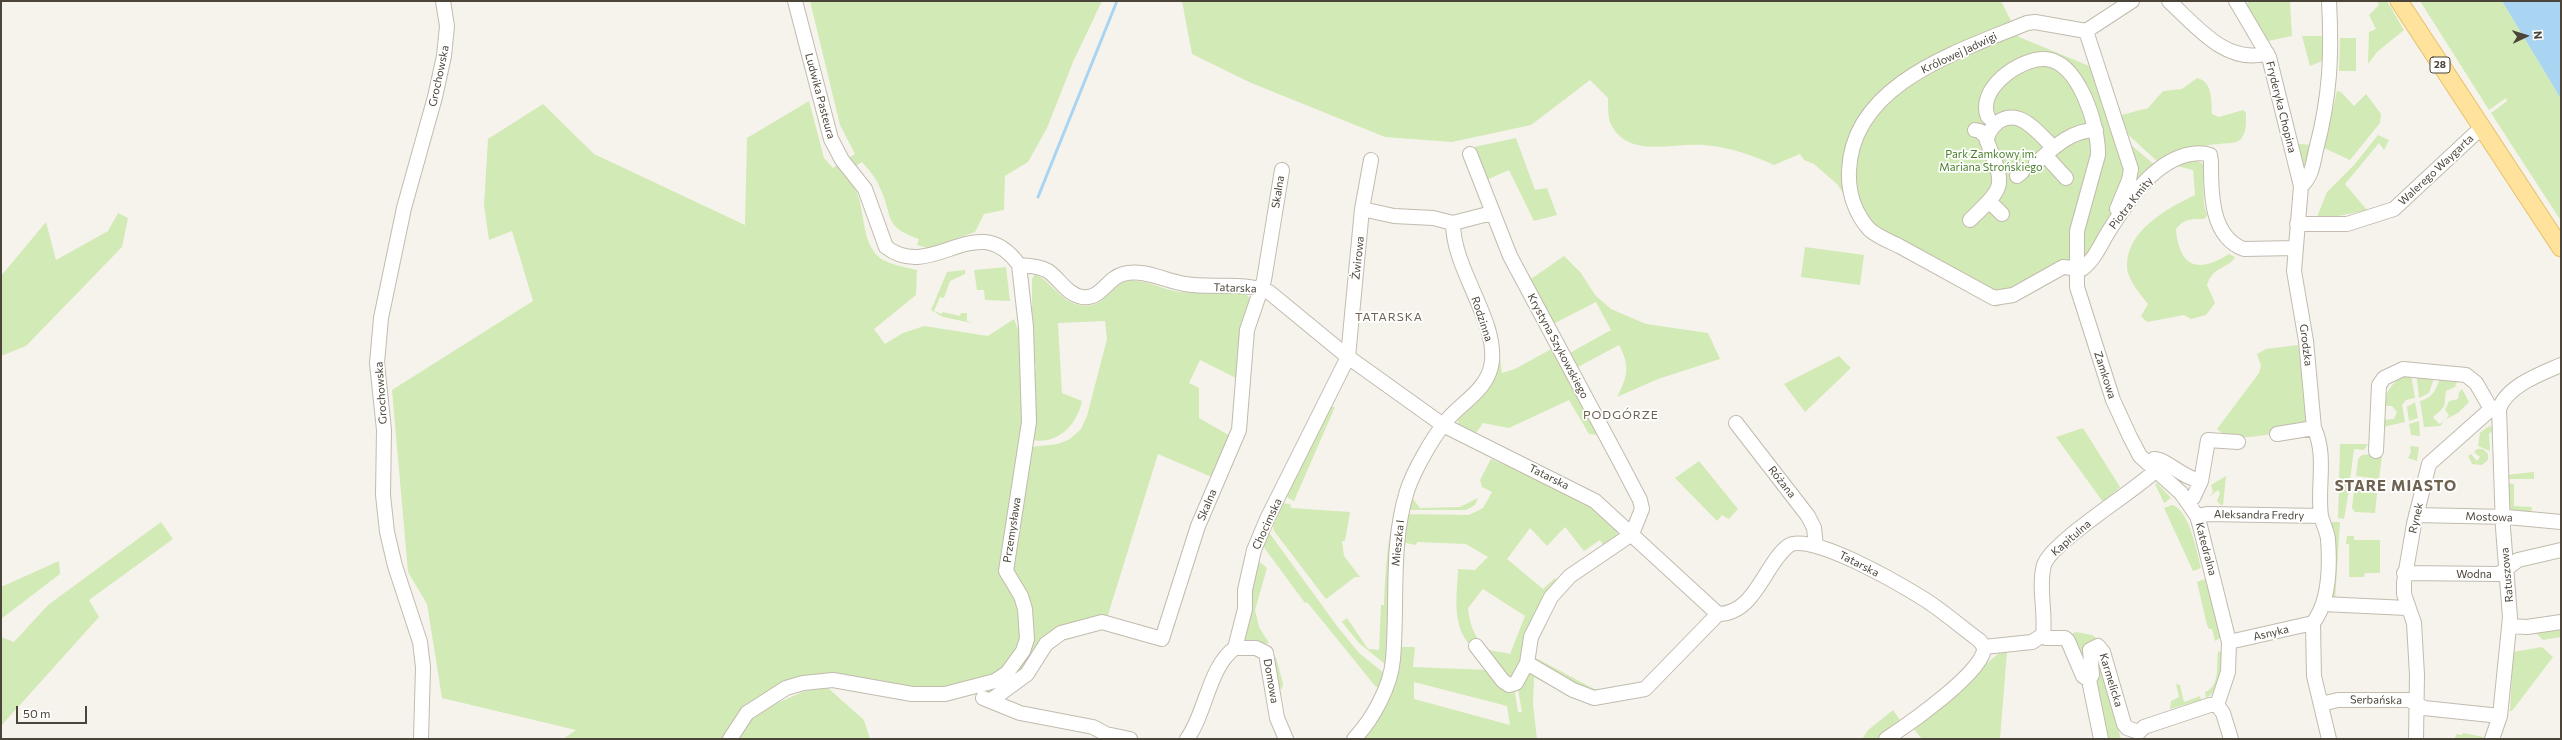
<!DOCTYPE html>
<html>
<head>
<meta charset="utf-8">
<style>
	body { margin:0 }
	#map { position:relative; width:2562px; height:740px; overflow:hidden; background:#f6f3ec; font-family:Commissioner,sans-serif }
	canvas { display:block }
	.frame { position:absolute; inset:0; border:2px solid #4b4439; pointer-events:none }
	.north { position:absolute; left:2506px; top:16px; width:40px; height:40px; -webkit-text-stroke:3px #fff; paint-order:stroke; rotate:86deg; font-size:11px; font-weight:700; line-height:16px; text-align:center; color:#4b4439 }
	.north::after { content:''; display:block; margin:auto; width:14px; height:18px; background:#4b4439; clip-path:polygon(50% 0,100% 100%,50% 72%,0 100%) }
	.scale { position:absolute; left:16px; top:706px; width:71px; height:18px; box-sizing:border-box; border:2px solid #4b4439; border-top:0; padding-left:5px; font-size:12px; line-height:14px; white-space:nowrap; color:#4b4439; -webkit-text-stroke:3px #fff; paint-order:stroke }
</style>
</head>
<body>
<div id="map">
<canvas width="2562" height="740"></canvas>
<div class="frame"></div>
<div class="north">N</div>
<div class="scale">50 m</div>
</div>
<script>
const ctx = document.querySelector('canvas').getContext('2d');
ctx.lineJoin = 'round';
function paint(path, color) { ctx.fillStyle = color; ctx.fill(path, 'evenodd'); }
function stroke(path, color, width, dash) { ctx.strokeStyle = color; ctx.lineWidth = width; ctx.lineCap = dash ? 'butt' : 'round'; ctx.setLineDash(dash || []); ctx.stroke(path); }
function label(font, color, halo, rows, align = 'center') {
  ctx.font = font + ' Commissioner,sans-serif'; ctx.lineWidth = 3.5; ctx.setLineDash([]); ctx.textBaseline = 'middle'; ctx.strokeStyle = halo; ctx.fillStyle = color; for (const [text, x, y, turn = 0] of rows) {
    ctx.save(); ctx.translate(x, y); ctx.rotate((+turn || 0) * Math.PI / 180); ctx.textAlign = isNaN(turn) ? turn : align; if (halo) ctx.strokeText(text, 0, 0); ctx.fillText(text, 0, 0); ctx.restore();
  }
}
const green = new Path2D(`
	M810,1H1102L1073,62L1047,128L1028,162L1005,176L1004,210L984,214L975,232L928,248L917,245L919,239C882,226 894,217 880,188C876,178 869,170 862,162L843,175C869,193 857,230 875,253C883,264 905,267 917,270L916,295L874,329L885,344L903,333L924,326L988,336L1014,319L1028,357L1030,398L1006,571L1027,624L1007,673L945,694L833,680L770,697L730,739H563L576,730L442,698L427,604L408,572L392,390L533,301L512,231L489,240L484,205L488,139L543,104L594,154L745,225L747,138L809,101L824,158L833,168L855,154L840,125Z
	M1182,1H2001L2019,37L2094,68L2119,135L2156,166L2085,258L2065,274L1997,307L1873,238L1837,184L1814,164L1804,160L1800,154L1774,165C1752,155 1729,147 1704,145C1673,142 1626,160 1610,122C1608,115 1608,105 1608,98L1590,80L1531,125L1452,142L1385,137L1249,82L1192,54Z
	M2250,1H2290L2292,36L2268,41L2246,4Z
	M2377,1H2387L2404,30L2377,52L2368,64L2369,32L2376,29L2380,37L2369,15L2379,5Z
	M2420,1H2502L2561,99V221L2491,113L2507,101L2506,98L2489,110Z
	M2413,7L2515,161V165L2518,166L2535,192V196L2539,199L2556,227L2561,232V238L2410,8Z
	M2302,36H2322V61L2310,66Z
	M2340,38H2356V71H2339Z
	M2197,78C2213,82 2211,100 2212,114L2219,117L2243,110L2246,113C2246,122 2247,133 2240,140C2235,144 2225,143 2218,144C2198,145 2178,154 2159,163L2121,128L2118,116L2148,108L2163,91L2182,89Z
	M2337,91L2341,92L2354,106L2366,94L2381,114L2380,123L2350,160L2324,148Z
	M2378,135L2389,140L2384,150L2379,143L2345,184L2367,210L2334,217H2317L2327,192L2354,165Z
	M1516,138L1535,190L1547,188L1557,215L1534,221L1509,170L1484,181L1474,147Z
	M2299,144L2312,145L2310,154L2307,155L2309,158L2306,167L2304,168L2297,146Z
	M2194,159L2203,164L2204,205L2207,215L2205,219C2193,219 2184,218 2176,229C2179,267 2198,274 2229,254L2235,257C2228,269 2213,266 2207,285L2215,303L2206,315L2191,319L2184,315L2147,322L2141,316L2148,304C2141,295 2127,279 2127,267C2126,231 2166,209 2195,195L2193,170L2177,166Z
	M118,213L128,218L122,247L26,346L1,356V276L46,222L56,260L108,231Z
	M1805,247L1864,255L1860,285L1801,277Z
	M1564,256L1581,273L1595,295L1611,309L1646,324L1708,333L1720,359L1658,379L1617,397C1628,376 1630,366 1619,345L1576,368L1568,354L1611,330L1596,302L1551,325L1528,281Z
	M1006,267L1010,301L985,300L984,290H977L974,270Z
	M965,270V274L950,281L944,298L940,297L934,311L942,314L943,312L960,316L961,313H967V321L972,323L943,317L931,310L947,272Z
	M1035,274C1053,282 1059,301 1079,305C1105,311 1111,283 1129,281C1146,279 1163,290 1180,292C1201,294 1223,293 1244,293L1249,297L1250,302L1240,380L1200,360L1189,383L1199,388V418L1232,437L1214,478L1158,454L1107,618L1041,647L1008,685L986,694L981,691L1027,652L1012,560L1031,447L1058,444L1070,439L1081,429L1087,416L1107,339L1105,321L1058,323L1062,393L1082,401C1077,425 1058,445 1032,440L1033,370L1036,369L1034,355H1032V279Z
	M1477,285L1496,327L1502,373L1515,369L1555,347L1600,435L1589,434L1569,400L1509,428L1483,423L1476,433L1458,424V417L1490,381Z
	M2298,345L2309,426C2286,430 2234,447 2217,429L2259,373L2261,366L2257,354L2266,349Z
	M1839,356L1851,368L1805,412L1784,384Z
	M2416,372L2434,378L2429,393L2419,398Z
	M2411,374L2415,398L2406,400L2402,405L2405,422L2383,427L2384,420L2394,419L2397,412L2392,406H2384C2385,390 2395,378 2411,374Z
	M2441,375L2458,378L2455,387L2446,391C2443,407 2449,404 2433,417L2439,424L2444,422L2440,426L2424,427L2420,401C2434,398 2437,387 2441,375Z
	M2462,389L2469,402L2458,413L2446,419L2449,415L2445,410L2449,401L2458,399L2459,392Z
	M2415,402L2418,418L2409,421L2407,407Z
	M1327,407H1335L1294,501L1288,498L1287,495Z
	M2419,421L2420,436L2411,435L2409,424Z
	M2489,426L2495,428L2489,434L2490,451L2478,446L2480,433Z
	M2083,428L2120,487L2103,502L2056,437Z
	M2340,444H2368L2364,450L2354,449L2350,480H2346L2345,484H2350L2344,519L2338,518Z
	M2410,446L2419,447L2417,461L2408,458L2411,452Z
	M2477,449H2483L2488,454V460L2482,465L2472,464L2468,456L2471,454L2477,461L2480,457L2474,452Z
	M2373,454L2382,457L2379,479L2356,476L2358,459L2362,455Z
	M1491,459L1505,465L1508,462L1581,498L1618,532L1615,538L1603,545L1600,540L1584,551L1565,527L1547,546L1530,528L1507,559L1543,589L1555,578L1559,582L1514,682L1477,643H1468C1452,622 1457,595 1458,569L1475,570L1488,557L1466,544L1417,542L1416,545L1401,542L1407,514L1469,515L1483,508L1492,492L1482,487L1480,480ZM1483,589L1525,616L1510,654C1504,652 1493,652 1488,649C1475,641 1469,622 1468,608Z
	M1412,460L1415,461L1386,665L1359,643L1342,622L1347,618L1368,649L1379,650L1381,605H1384C1386,554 1390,507 1412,460Z
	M1699,461L1738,509L1729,519L1722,515L1717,521L1675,478Z
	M2534,472V479H2506V475Z
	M2226,476L2223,505H2221L2217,501L2220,493L2218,490L2209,497L2213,492L2211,485Z
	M2157,483L2171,498L2164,503L2155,484Z
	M2506,483L2514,484V506L2532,507L2531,513L2507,511Z
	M2354,490L2377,493L2375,513L2355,512L2352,508Z
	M1411,496L1420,508L1460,507L1478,498L1475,505L1466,510H1412L1409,509Z
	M1282,503L1290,504L1291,508L1350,512L1345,541H1342L1344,556L1360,577H1355L1326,599L1274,531L1272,524Z
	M2172,505C2189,509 2197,552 2201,568L2193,571L2164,508Z
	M161,522L173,539L89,600L99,617L1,726V637L14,642L48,605Z
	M2332,522H2340L2335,602H2331Z
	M1268,531L1337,626L1359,653L1384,673L1383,688L1376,687L1307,602L1305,603L1260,542Z
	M2347,536H2354V540H2380V573H2365L2364,577H2349V544H2346Z
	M1256,559L1267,568L1255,610L1259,627L1269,643L1257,646L1242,645Z
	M59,561L60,574L1,619V587Z
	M2205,579L2221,634L2220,638L2215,641L2212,629H2209L2207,625L2197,582Z
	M1543,619L1547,623L1535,647L1533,656L1536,658L1598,691L1628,684L1635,690L1650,675L1649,682L1635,690L1593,695L1539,668L1532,663L1531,648Z
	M2561,629V637L2543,640L2536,633Z
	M2076,632L2092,635L2099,640H2092L2087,644V674L2071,634Z
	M1396,647H1415L1413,667L1488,670L1514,687L1518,712H1522L1518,689L1527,670L1548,679L1562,692L1534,677L1533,704L1537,739H1363ZM1414,682L1507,706L1510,725L1414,699Z
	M2542,647L2553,657L2512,711H2510L2513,652Z
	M2222,651C2226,664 2219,692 2206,698L2205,692C2221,686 2216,663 2218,652Z
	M2007,652L2000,739H1922L1912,727L1999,653Z
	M2097,652L2121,739H2106L2093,656Z
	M1276,657L1283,684L1282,689H1276L1271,660Z
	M2176,684L2180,685L2184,702L2200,696L2201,700L2170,709L2171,701L2179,697Z
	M828,688L864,720L870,739H735L752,714L805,691Z
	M1893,710L1903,724L1875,739H1862L1868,730Z
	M2463,733L2484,737L2483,739H2455L2456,734L2462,735Z`);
const water = new Path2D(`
	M2502,1H2561V99Z`);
const stream = new Path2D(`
	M1038,197L1117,1`);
const minor = new Path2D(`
	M2169,1C2195,25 2227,66 2267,53
	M2236,1L2269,57L2301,186L2294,271L2306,341L2314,428C2327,455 2317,487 2321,516C2323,524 2327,531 2328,539C2330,565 2330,601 2313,623
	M2086,31L2035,22L2027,23C1960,51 1852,83 1849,171C1848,192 1855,213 1869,229C1877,237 1892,242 1901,247C1932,264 1963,281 1994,298L2013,295L2063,267L2082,269C2094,260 2100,246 2107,234C2126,204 2150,165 2186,155C2194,153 2202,152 2210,155L2211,162C2211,190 2210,237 2244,249L2295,248
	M2086,31L2131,169L2129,180L2117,209
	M2086,31L2132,1
	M1988,117C1976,89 2020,58 2045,59C2079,61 2099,127 2098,155L2077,231V287L2113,400L2130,437L2140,456L2181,493L2197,516L2200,526L2229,642L2228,672L2217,705
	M1975,130L1980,131L1987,138
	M1470,154L1510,256L1618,458L1640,500L1642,509L1632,534L1570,576L1551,597L1531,637L1527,663L1516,683L1509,685L1503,681L1476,646
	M2045,155L2066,178
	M2036,163C2053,148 2071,130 2096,130
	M2017,176L2022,172
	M2301,186C2312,177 2313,163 2316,150C2330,97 2332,56 2329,1
	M1989,201L2002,214
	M1362,209L1394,216L1433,218L1453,223L1492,213
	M1970,220C2006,185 2005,187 1987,141C1987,134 1992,127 1998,122C2020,107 2038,133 2053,147
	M2297,224H2347L2394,209L2481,128
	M1019,265C1030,266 1039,266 1048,271C1060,279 1066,294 1082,297C1101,300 1107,278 1123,274C1143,268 1165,281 1185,284C1213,289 1243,281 1269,292L1348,357L1443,425L1595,501L1718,614C1755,614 1764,565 1788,546C1809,530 1903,586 1924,599C1943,611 1961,627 1980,641L1984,647
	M1736,423L1808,516L1814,528L1816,546
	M2277,434L2314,428
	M2376,451L2379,385L2384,378L2403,369L2466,375L2476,383L2491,409
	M2154,459C2167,459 2182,478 2201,481
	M2193,498L2201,481L2208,440L2238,442
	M2416,515L2507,517L2561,522
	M2197,516L2207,514L2321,516
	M2404,573L2499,574L2518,560L2561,550
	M2323,604L2407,608
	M2313,623L2314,676L2329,739
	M2509,626L2527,627L2561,622
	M2043,635C2046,613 2038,587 2044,565C2051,542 2135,491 2155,471
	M2043,635L2046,638H2065L2068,641L2083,676L2089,680L2101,739
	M2229,642L2313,623
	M1984,647L2032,642L2043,635
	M1235,648H1256L1266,653L1277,718L1286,739
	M1527,663L1573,690L1594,698L1645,689L1718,614
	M2089,680L2092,675L2090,650L2098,646L2103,652L2124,724L2127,728L2139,732
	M983,698L1020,713L1093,727L1106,734L1130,739
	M990,701L1027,674L1046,644L1061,633L1102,622L1162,639L1198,526L1239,430L1247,330L1264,280L1282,170
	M2321,704L2338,700H2409L2424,708L2500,716
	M2217,705L2223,713L2231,739
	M2139,732L2144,727L2210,705H2217
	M421,739L423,667L420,642L395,566L387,532L383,495L384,430L377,363L381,318L404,208L435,97L444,56L447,26L443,1
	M730,739L747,713L786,688L803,683L833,680L912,694H945L995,681L1007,673L1023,651L1027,639L1025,609L1021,596L1006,571L1029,422L1026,327L1019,265C977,206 933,283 886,247L865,189L842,160L831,139L795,1
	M1187,739C1206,713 1209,666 1235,648L1245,609V590L1254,550L1267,519L1348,357L1362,209L1371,160
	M1354,739C1373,719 1391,686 1393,659C1398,602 1390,546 1407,491C1414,470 1433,437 1447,420C1463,401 1489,389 1492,361C1496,318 1453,269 1453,223
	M1886,739C1906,726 1987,670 1984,647
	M2416,739L2417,675L2414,623L2404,594V582L2414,524L2429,464L2491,409
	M2492,739L2500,716L2510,617L2503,528L2499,409C2507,386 2540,374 2561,365`);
const major = new Path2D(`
	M2399,1L2561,248`);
const shields = [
	[2440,65,20]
];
const shieldNames = [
	["28",2440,65]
];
const streetNames = [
	["Królowej Jadwigi",1959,53,-25],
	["Grochowska",439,76,-78],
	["Ludwika Pasteura",820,96,75],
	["Fryderyka Chopina",2281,107,76],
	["Walerego Waygarta",2436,170,-43],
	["Skalna",1278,192,-81],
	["Piotra Kmity",2131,203,-52],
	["Żwirowa",1358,258,-84],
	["Tatarska",1235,288,2],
	["Rodzinna",1482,319,72],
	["Grodzka",2306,345,83],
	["Krystyna Szykowskiego",1558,346,62],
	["Zamkowa",2105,375,72],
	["Grochowska",381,393,-94],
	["Tatarska",1549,477,26],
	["Różana",1782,482,52],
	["Skalna",1207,505,-67],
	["Aleksandra Fredry",2259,515,1],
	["Mostowa",2489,517,2],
	["Rynek",2416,518,-77],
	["Chocimska",1267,524,-65],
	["Przemysława",1012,530,-81],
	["Kapitulna",2071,538,-41],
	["Mieszka I",1398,543,-84],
	["Katedralna",2206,549,75],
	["Tatarska",1859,564,27],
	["Wodna",2474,574],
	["Ratuszowa",2507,575,-95],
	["Asnyka",2271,633,-13],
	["Karmelicka",2111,680,73],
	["Domowa",1271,681,80],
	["Serbańska",2376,700,1]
];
const parkNames = [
	["Park Zamkowy im.",1991,154],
	["Mariana Strońskiego",1991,167]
];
const neighbourhoodNames = [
	["TATARSKA",1389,317],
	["PODGÓRZE",1621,415]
];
const districtNames = [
	["STARE MIASTO",2396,486]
];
paint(green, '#d2eab5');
paint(water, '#a9d4f2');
stroke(stream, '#a9d4f2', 3);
stroke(minor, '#c2bbae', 16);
stroke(major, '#e6c16a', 19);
stroke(minor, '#fff', 14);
stroke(major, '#ffe39c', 17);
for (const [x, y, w] of shields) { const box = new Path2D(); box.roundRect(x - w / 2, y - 8, w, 16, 3); ctx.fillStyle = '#fff'; ctx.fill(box); stroke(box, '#4b4439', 1); }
label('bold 10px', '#4b4439', null, shieldNames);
label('11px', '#4b4439', '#fff', streetNames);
label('11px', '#4a7f2a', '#fff', parkNames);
ctx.letterSpacing = '1px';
label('12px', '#6e6250', '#fff', neighbourhoodNames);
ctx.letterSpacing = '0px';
ctx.letterSpacing = '1px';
label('bold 15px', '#6e6250', '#fff', districtNames);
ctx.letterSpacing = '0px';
</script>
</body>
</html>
